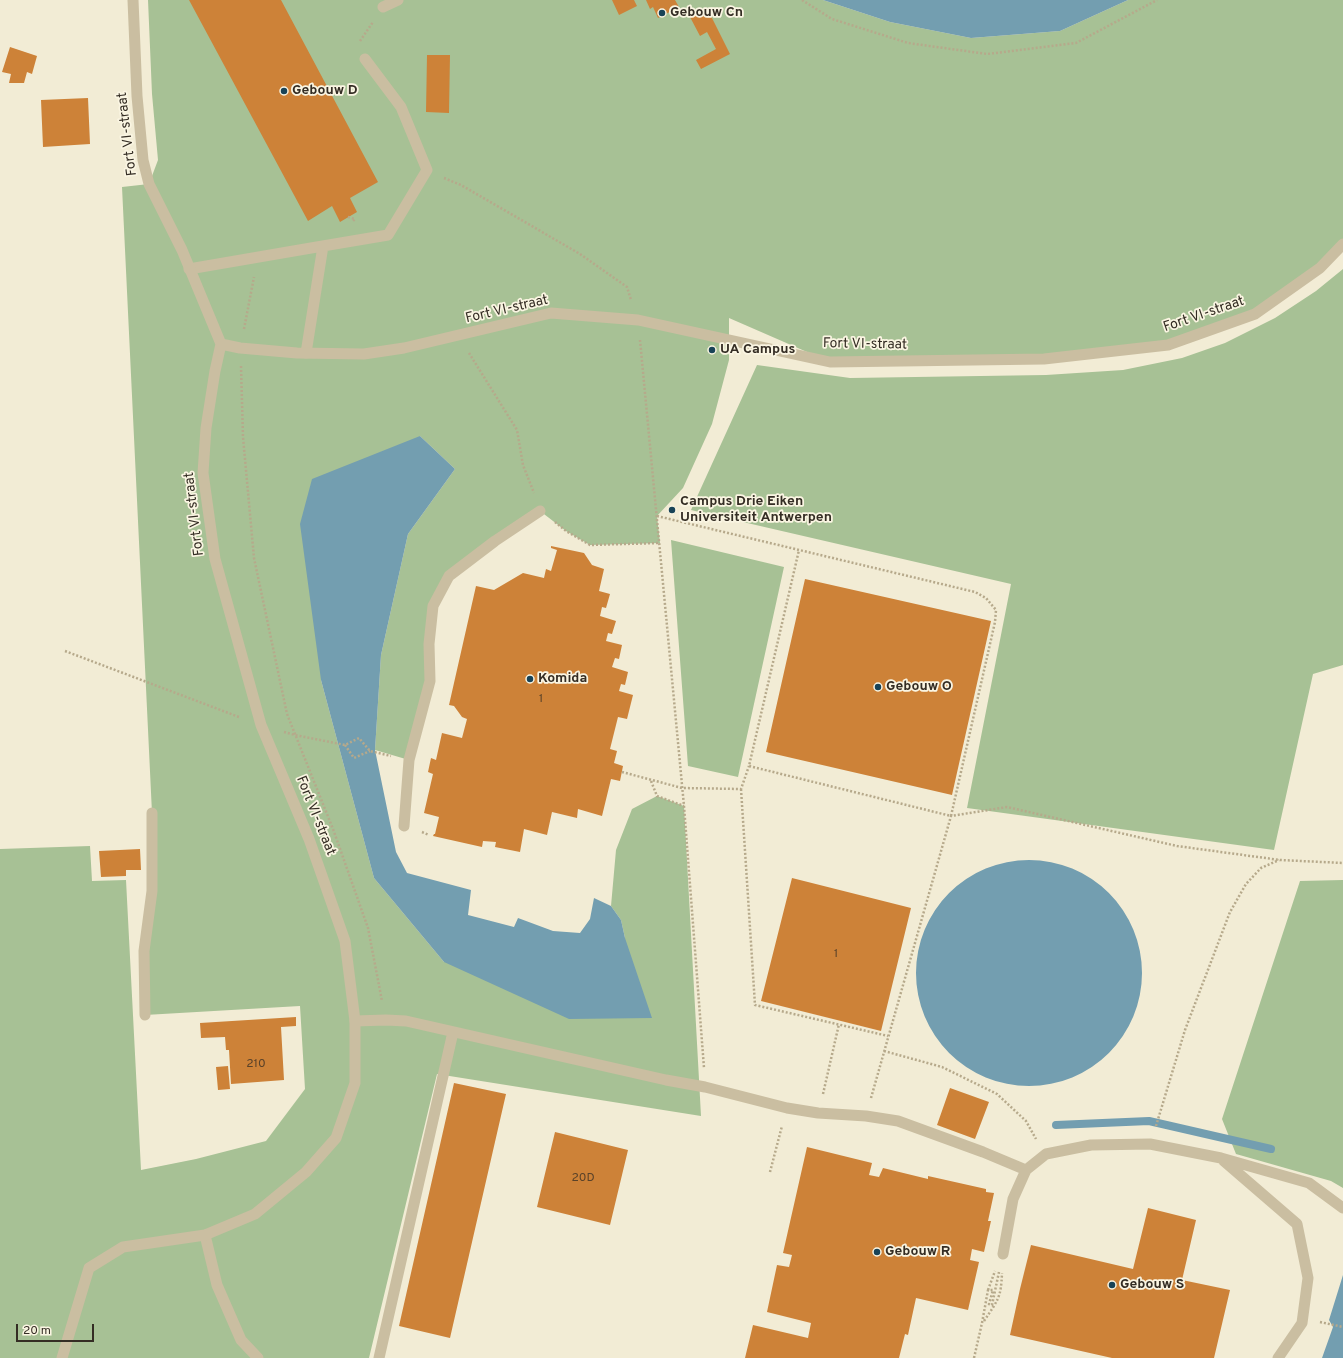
<!DOCTYPE html>
<html>
<head>
<meta charset="utf-8">
<style>
	body { margin:0 }
	#map { position:relative; width:1343px; height:1358px; overflow:hidden; background:#f2ecd5; font-family:Overpass,sans-serif }
	canvas { display:block }
	.scale { position:absolute; left:16px; top:1324px; width:78px; height:18px; box-sizing:border-box; border:2px solid #342d24; border-top:0; padding-left:5px; font-size:12px; line-height:14px; white-space:nowrap; color:#342d24; -webkit-text-stroke:3px #faf5e2; paint-order:stroke }
</style>
</head>
<body>
<div id="map">
<canvas width="1343" height="1358"></canvas>
<div class="scale">20 m</div>
</div>
<script>
const ctx = document.querySelector('canvas').getContext('2d');
ctx.lineJoin = 'round';
function paint(path, color) { ctx.fillStyle = color; ctx.fill(path, 'evenodd'); }
function stroke(path, color, width, dash) { ctx.strokeStyle = color; ctx.lineWidth = width; ctx.lineCap = dash ? 'butt' : 'round'; ctx.setLineDash(dash || []); ctx.stroke(path); }
function label(font, color, halo, rows, align = 'center') {
  ctx.font = font + ' Overpass,sans-serif'; ctx.lineWidth = 3.5; ctx.setLineDash([]); ctx.textBaseline = 'middle'; ctx.strokeStyle = halo; ctx.fillStyle = color; for (const [text, x, y, turn = 0] of rows) {
    ctx.save(); ctx.translate(x, y); ctx.rotate((+turn || 0) * Math.PI / 180); ctx.textAlign = isNaN(turn) ? turn : align; if (halo) ctx.strokeText(text, 0, 0); ctx.fillText(text, 0, 0); ctx.restore();
  }
}
const green = new Path2D(`
	M148,0H823L890,22L971,38L1060,31L1128,0H1343V244L1255,314L1168,345L1044,359L830,362L729,318V360L712,424L683,488L657,516L660,543L590,545L566,531L540,511L449,576L433,606L430,681L409,760L375,750L381,655L408,534L455,469L420,436L321,680L374,878L444,962L625,938L621,920L611,906L616,850L632,809L657,796L684,806L701,1116L437,1074L369,1358H0V849L90,846L92,881L126,880L141,1170L196,1159L266,1141L305,1089L300,1006L145,1015L152,813L122,187L149,184L158,160L152,94Z
	M1343,269V665L1313,674L1274,850L967,808L1011,584L691,510L757,365L850,378L1046,375L1123,370L1182,358L1225,343L1275,318L1316,291Z
	M671,540L784,567L738,777L688,766Z
	M1343,880V1188L1331,1181L1236,1154L1222,1119L1300,881Z`);
const water = new Path2D(`
	M823,0H1128L1060,31L971,38L890,22Z
	M420,436L455,469L408,534L381,655L375,750L396,852L407,873L471,890L468,915L514,927L518,918L553,931L580,933L590,919L594,898L611,906L621,920L625,938L652,1018L569,1019L444,962L374,878L321,680L300,524L312,479Z
	M916 973a113 113 0 1 1 226 0a113 113 0 1 1-226 0Z
	M1343,1275V1358H1322L1333,1327L1329,1320Z`);
const stream = new Path2D(`
	M1056,1125L1149,1121L1271,1149`);
const building = new Path2D(`
	M189,0H281L378,182L350,198L357,212L340,222L332,206L308,221Z
	M612,0H634L637,6L619,15Z
	M646,0H675L679,7L658,18L653,7L650,9Z
	M707,8L730,54L701,69L696,60L716,49L707,32L700,36L690,17Z
	M10,47L37,56L32,74L27,72L24,83H9L11,74L2,72Z
	M427,55H450L449,113L426,112Z
	M88,98L90,144L43,147L41,100Z
	M551,546L584,553L592,565L604,569L599,591L610,594L606,608L602,607L600,616L616,621L612,634L608,633L606,641L622,645L619,659L615,658L612,667L628,672L625,685L621,684L619,691L633,695L627,719L618,717L610,749L617,751L614,763L623,766L620,781L611,779L602,816L578,809L577,818L552,812L547,835L524,829L520,852L495,847L496,842L483,841L482,847L433,836L434,834H435L439,817L424,813L433,774L428,772L431,758L436,760L442,733L462,738L467,719L462,717L454,706L449,705L476,586L494,590L523,573L544,578L546,569L551,571L557,550L551,548Z
	M805,579L991,621L952,795L766,752Z
	M140,849L141,870H126V876L101,877L99,851Z
	M792,878L911,908L881,1031L761,1001Z
	M296,1017V1026L281,1027L284,1080L231,1084L229,1050H226L225,1037L201,1038L200,1023Z
	M228,1066L230,1089L218,1090L216,1067Z
	M454,1083L506,1094L450,1338L399,1326Z
	M950,1088L989,1102L975,1139L937,1125Z
	M555,1132L628,1150L610,1225L537,1207Z
	M807,1147L872,1163L869,1175L879,1177L883,1168L928,1179V1176L986,1189V1192L994,1193L988,1221H991L984,1252L972,1249L970,1260L979,1262L968,1310L916,1298L908,1335L905,1334L899,1358H745L753,1325L808,1338L811,1323L767,1312L777,1265L789,1267L792,1255L783,1253Z
	M1148,1208L1196,1220L1182,1280L1230,1290L1214,1358H1112L1010,1335L1020,1289L1031,1245L1133,1269Z`);
const path = new Path2D(`
	M802,0L832,19L908,43L987,54L1076,43L1157,0
	M360,41L373,22
	M444,178L461,185L580,254L627,287L631,300
	M348,217L355,219L353,221
	M244,329L254,277
	M640,340L684,806L704,1068
	M469,353L517,430L523,465L534,493
	M241,366L243,437L254,558L287,714L333,829L368,928L382,1001
	M657,516L975,592L986,598L996,610L995,622L951,816L749,766L799,550
	M555,522L566,531L590,545L660,543
	M65,651L239,717
	M284,732L295,735L345,745L359,738L370,751L391,756
	M345,745L354,758L370,751
	M622,772L682,788L741,789L749,766
	M651,781L657,796L684,806
	M741,789L755,1005L888,1036
	M422,832L429,835
	M884,1051L942,1067L997,1094L1026,1121L1036,1139
	M823,1094L839,1024
	M871,1098L951,816L1007,807L1177,846L1280,860L1343,863
	M1156,1126L1185,1030L1230,912L1246,884L1261,868L1279,860
	M770,1172L782,1126
	M988,1290L995,1271
	M984,1321C998,1300 1001,1298 1002,1273
	M1320,1322L1343,1327
	M974,1358L982,1323L988,1290H993L989,1304L992,1305L999,1272`);
const service = new Path2D(`
	M383,7L398,0
	M189,269L311,248L388,235L427,170L401,107L365,59
	M306,353L323,246
	M404,826L409,760L430,681L429,644L433,606L449,576L495,541L540,511
	M145,1015L144,951L152,891V813
	M355,1021L386,1020L406,1021L666,1080L705,1087L787,1108L818,1113L866,1116L898,1121L983,1152L1026,1170
	M1224,1161L1297,1224L1308,1278L1302,1323L1278,1358
	M205,1235L217,1285L241,1340L258,1358
	M1003,1254L1013,1199L1026,1170L1046,1154L1091,1145L1150,1144L1221,1158L1309,1183L1343,1208
	M379,1358L453,1032`);
const minor = new Path2D(`
	M221,344L240,348L297,353L364,354L404,348L551,313L638,320L830,362L1044,359L1168,345L1255,314L1320,268L1343,244
	M62,1358L89,1268L123,1247L205,1235L255,1214L306,1172L336,1138L355,1083V1021L345,941L309,839L261,725L215,559L203,473L206,428L215,371L221,344L182,250L149,184L143,160L137,96L133,0`);
const markers = [
	[662,13,4,"#184357"],
	[284,91,4,"#184357"],
	[712,350,4,"#184357"],
	[672,510,4,"#184357"],
	[530,679,4,"#184357"],
	[878,687,4,"#184357"],
	[877,1252,4,"#184357"],
	[1112,1285,4,"#184357"]
];
const numberNames = [
	["1",541,700],
	["1",836,955],
	["210",256,1065],
	["20D",583,1179]
];
const poiNames = [
	["Gebouw Cn",670,13],
	["Gebouw D",292,91],
	["UA Campus",720,350],
	["Campus Drie Eiken",680,502],
	["Universiteit Antwerpen",680,518],
	["Komida",538,679],
	["Gebouw O",886,687],
	["Gebouw R",885,1252],
	["Gebouw S",1120,1285]
];
const streetNames = [
	["Fort VI-straat",128,134,-97],
	["Fort VI-straat",507,310,-13],
	["Fort VI-straat",1204,315,-19],
	["Fort VI-straat",865,345,1],
	["Fort VI-straat",195,514,-97],
	["Fort VI-straat",315,816,68]
];
paint(green, '#a7c195');
paint(water, '#739eb0');
stroke(stream, '#739eb0', 8);
paint(building, '#cd8238');
stroke(path, '#b6a98b', 2.5, [2, 2]);
stroke(service, '#cabea1', 11);
stroke(minor, '#cabea1', 11);
for (const [x, y, r, color] of markers) { const dot = new Path2D(); dot.arc(x, y, r, 0, 2 * Math.PI); ctx.fillStyle = color; ctx.fill(dot); stroke(dot, '#faf5e2', 1.5); }
label('12px', '#5a4229', null, numberNames);
label('bold 14px', '#342d24', '#faf5e2', poiNames, 'left');
label('14px', '#342d24', '#faf5e2', streetNames);
</script>
</body>
</html>
